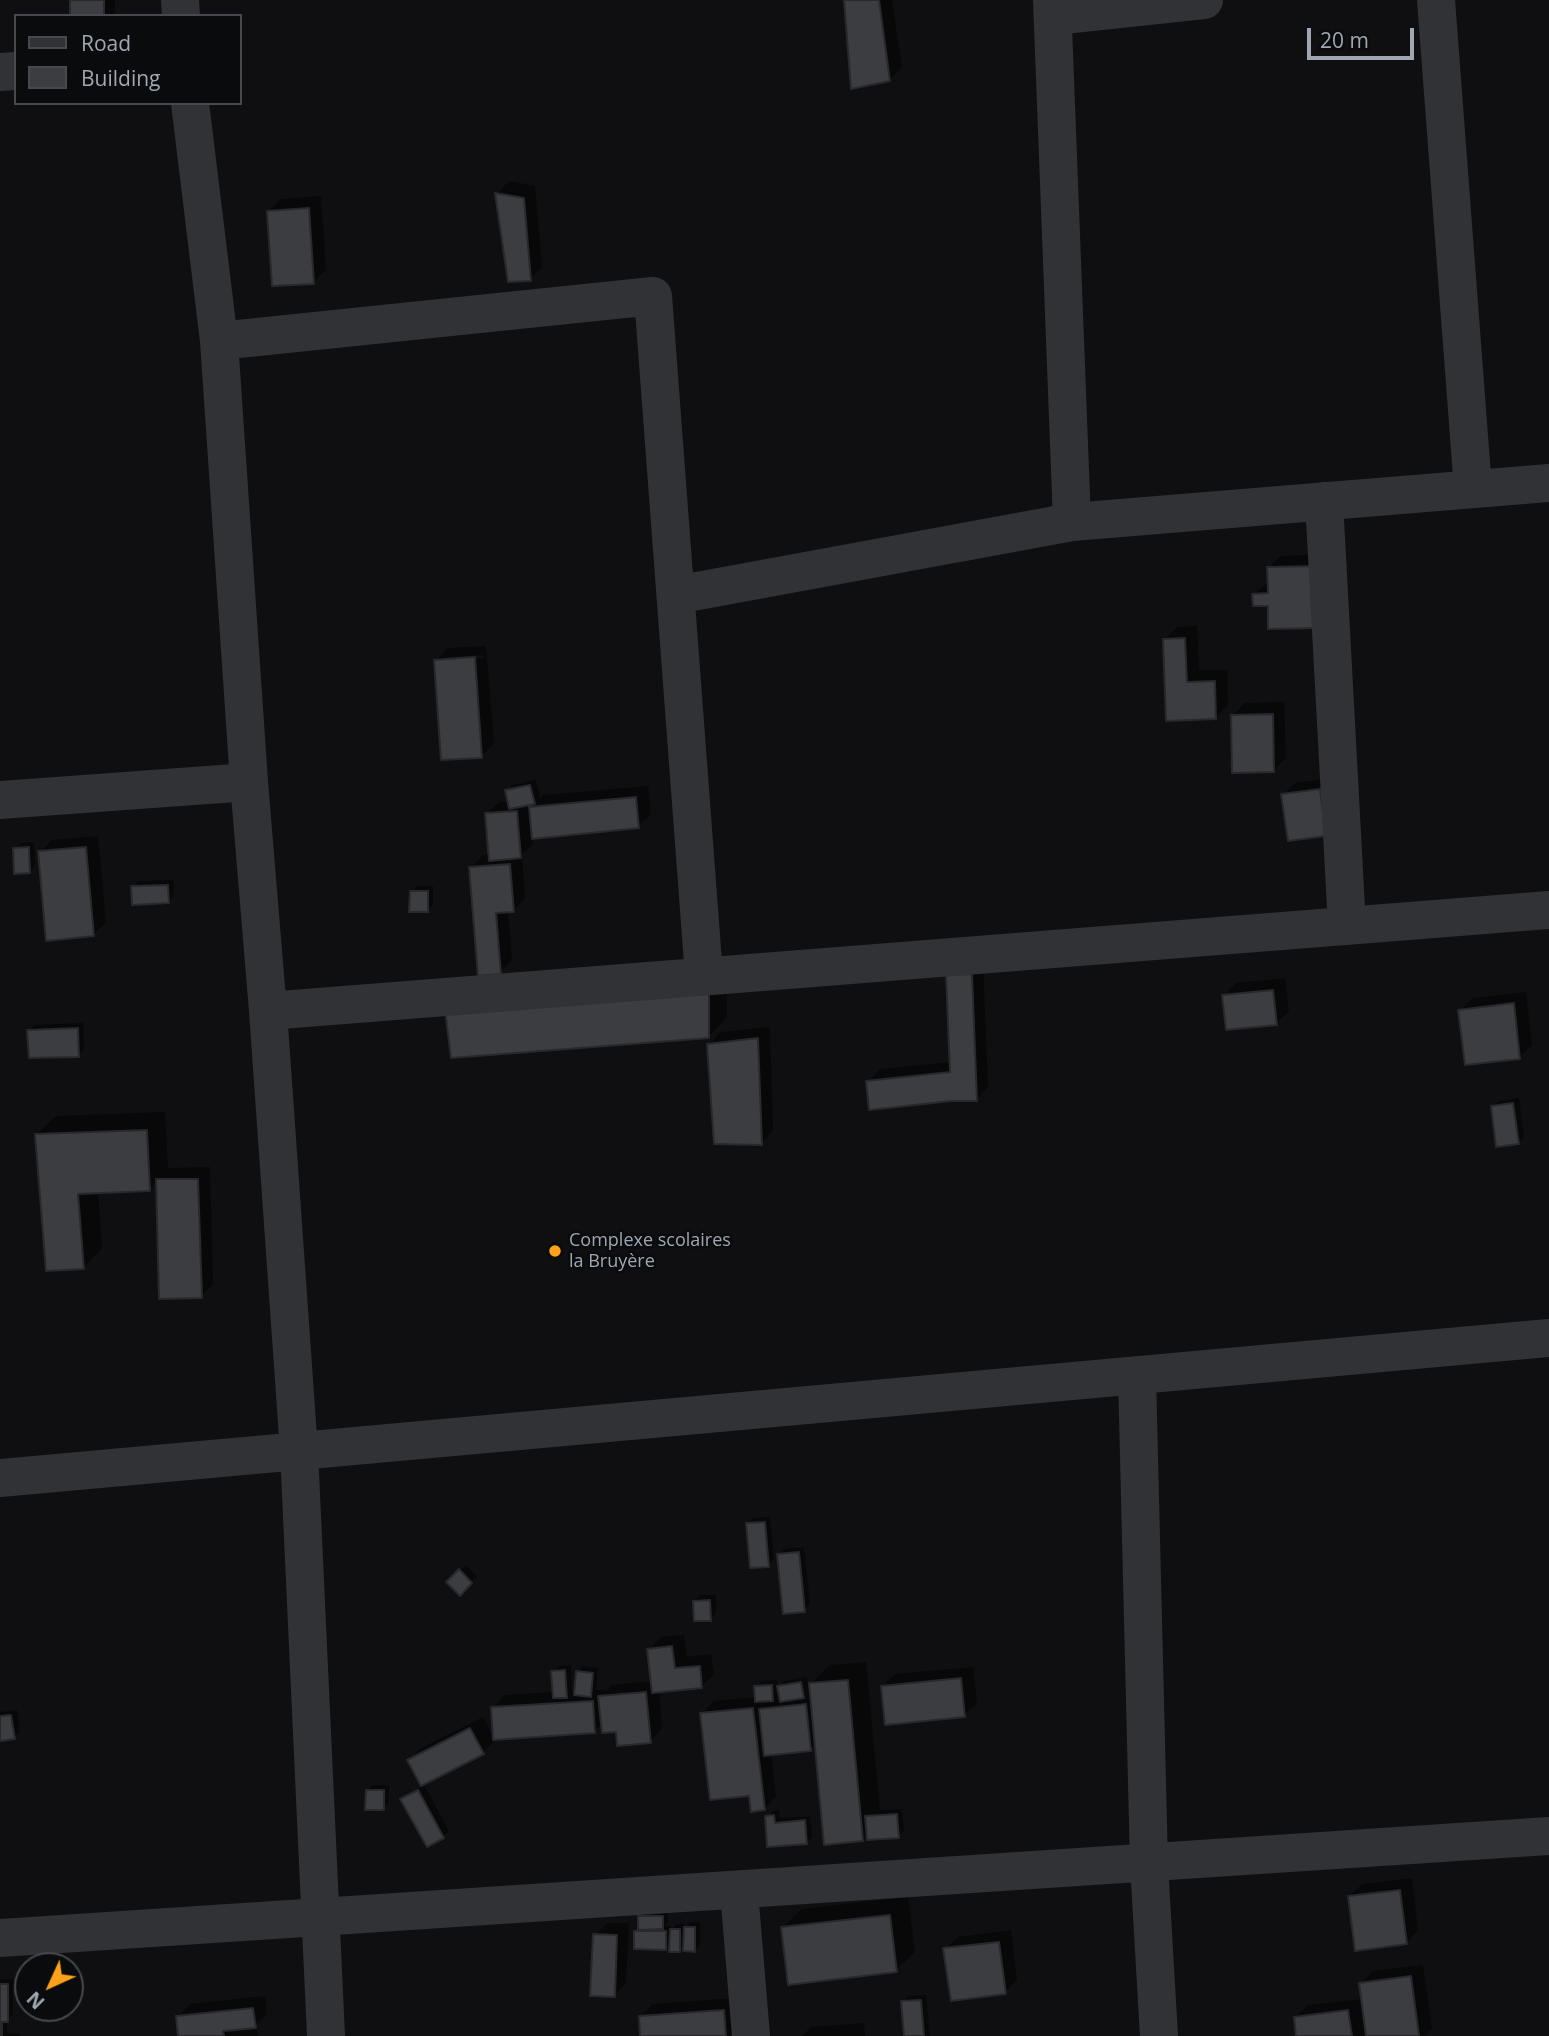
<!DOCTYPE html>
<html>
<head>
<meta charset="utf-8">
<style>
	body { margin:0 }
	#map { position:relative; width:1549px; height:2036px; overflow:hidden; background:#0f0f11; font-family:"Open Sans",sans-serif }
	canvas { display:block }
	.legend { position:absolute; left:14px; top:14px; width:228px; height:91px; box-sizing:border-box; background:#0a0b0c; border:2px solid #46494f; margin:0; padding:9px 12px; list-style:none; font-size:21px; color:#9fa7b3 }
	.legend li { display:flex; align-items:center; gap:14px; height:35px }
	.legend b { width:35px; border:2px solid #46494f }
	.north { position:absolute; left:14px; top:1952px; width:70px; height:70px; box-sizing:border-box; background:#0a0b0c; border:2px solid #46494f; border-radius:50%; rotate:225deg; font-size:19px; font-weight:700; line-height:28px; text-align:center; color:#9fa7b3 }
	.north::after { content:''; display:block; margin:auto; width:24px; height:32px; background:#ffa219; clip-path:polygon(50% 0,100% 100%,50% 72%,0 100%) }
	.scale { position:absolute; left:1307px; top:28px; width:107px; height:32px; box-sizing:border-box; border:4px solid #9fa7b3; border-top:0; padding-left:9px; font-size:21px; line-height:24px; white-space:nowrap; color:#9fa7b3; -webkit-text-stroke:5px #0a0b0c; paint-order:stroke }
</style>
</head>
<body>
<div id="map">
<canvas width="1549" height="2036"></canvas>
<ul class="legend">
<li><b style="height:9px;background:#303236"></b>Road</li>
<li><b style="height:19px;background:#3b3d41"></b>Building</li>
</ul>
<div class="north">N</div>
<div class="scale">20 m</div>
</div>
<script>
const ctx = document.querySelector('canvas').getContext('2d');
ctx.lineJoin = 'round';
function paint(path, color) { ctx.fillStyle = color; ctx.fill(path, 'evenodd'); }
function stroke(path, color, width, dash) { ctx.strokeStyle = color; ctx.lineWidth = width; ctx.lineCap = dash ? 'butt' : 'round'; ctx.setLineDash(dash || []); ctx.stroke(path); }
function label(font, color, halo, rows, align = 'center') {
  ctx.font = font + ' "Open Sans",sans-serif'; ctx.lineWidth = 5; ctx.setLineDash([]); ctx.textBaseline = 'middle'; ctx.strokeStyle = halo; ctx.fillStyle = color; for (const [text, x, y, turn = 0] of rows) {
    ctx.save(); ctx.translate(x, y); ctx.rotate((+turn || 0) * Math.PI / 180); ctx.textAlign = isNaN(turn) ? turn : align; if (halo) ctx.strokeText(text, 0, 0); ctx.fillText(text, 0, 0); ctx.restore();
  }
}
const shadow = new Path2D(`
	M72,0H115V16H72Z
	M846,0H892L902,67L890,80Z
	M509,181L535,186L542,267L530,279L497,194Z
	M321,196L326,270L313,282L269,211L281,199Z
	M1329,554L1270,605L1254,594L1269,582L1268,568L1281,556Z
	M1197,626L1199,670H1227L1228,705L1215,718L1168,719L1165,639L1177,627Z
	M486,646L494,744L481,756L436,661L448,648ZM483,655L484,658L447,661V657Z
	M1284,702L1286,758L1274,770L1233,715L1245,703Z
	M1332,778L1338,822L1283,795L1295,783Z
	M536,780L540,799L543,795L648,786L651,814L638,826L532,837L533,844L522,854L525,898L513,911H508L512,960L500,972L471,867L483,855L490,854L487,814L499,802L509,801L507,790L513,785Z
	M98,836L106,922L93,935L40,852L52,840Z
	M34,842L35,865L30,871L15,849L21,843Z
	M173,880L174,896L168,902L133,887L138,881Z
	M417,886H433V905L428,910L412,892Z
	M983,962L988,1087L976,1100L868,1082L880,1069L951,1062L948,976Z
	M727,975V1017L709,1036L453,1056Z
	M1285,978L1289,1011L1277,1023L1224,996L1236,983Z
	M1526,992L1532,1045L1520,1057L1460,1011L1473,998Z
	M83,1023L84,1049L78,1055L29,1030L35,1025Z
	M770,1027L773,1131L761,1143L709,1045L721,1032Z
	M1519,1098L1524,1137L1518,1143L1493,1106L1499,1101Z
	M165,1112L168,1170L170,1168L210,1167L213,1284L201,1296L158,1180L149,1189L98,1191L102,1248L84,1267L37,1134L56,1116Z
	M770,1517L774,1559L768,1565L748,1523L754,1518Z
	M804,1547L810,1604L804,1610L779,1554L785,1549Z
	M465,1565L477,1576L460,1593L449,1582Z
	M700,1595H716V1613L710,1619L695,1601Z
	M684,1635L687,1657L711,1654L714,1674L702,1686L659,1691L662,1728L650,1741L602,1723L594,1731L493,1708L505,1695L554,1692L553,1672L559,1666L571,1665L572,1691H576L578,1672L583,1666L598,1668L596,1690L605,1689V1692L612,1685L652,1681L649,1650L661,1637Z
	M866,1662L880,1810L902,1809L904,1831L898,1836L868,1834L863,1840L816,1743L810,1749L771,1753L776,1796L764,1809L751,1794L702,1714L714,1701L757,1697L756,1687L762,1681L777,1680L778,1687L784,1681L807,1677L809,1692H812L811,1683L830,1665Z
	M973,1667L977,1703L964,1715L883,1686L895,1674Z
	M17,1710L20,1732L14,1737L0,1739V1712Z
	M483,1717L495,1740L483,1753L423,1783L449,1831L443,1837L403,1799L422,1786L409,1760L421,1748Z
	M373,1785H389V1802L383,1808L367,1791Z
	M779,1810L780,1818L810,1816L812,1837L806,1843L769,1845L767,1817L773,1811Z
	M1412,1878L1418,1930L1406,1943L1350,1896L1362,1884Z
	M908,1897L915,1952L896,1970L783,1928L801,1909Z
	M645,1911H668V1922L664,1926H671V1931L677,1924H685V1928L691,1922H700V1944L695,1950L685,1944L679,1950L671,1942L665,1948L636,1932L639,1928V1917Z
	M607,1923H629L626,1983L614,1995L595,1935Z
	M1011,1930L1017,1980L1005,1992L945,1949L958,1937Z
	M1423,1965L1432,2029L1425,2036H1298L1295,2018L1308,2005L1363,1999L1361,1983L1373,1971Z
	M0,1979H13V2014L7,2020V2034L20,2033V2036H0Z
	M926,1995L930,2036H905L903,2002L908,1996Z
	M265,1996L267,2014L256,2025L258,2036H180L178,2017L190,2004Z
	M735,1998V2036H642L641,2016L653,2004Z
	M864,2023L865,2036H802L811,2027Z`);
const building = new Path2D(`
	M70,0H104V16H70Z
	M844,0H879L890,81L851,89Z
	M495,193L524,198L531,281L508,282Z
	M309,208L314,284L272,286L267,211Z
	M1317,566L1319,628L1268,629V606H1253L1252,594L1268,593L1267,567Z
	M1185,638L1187,682L1215,681L1216,719L1166,721L1163,639Z
	M475,657L482,758L441,760L434,660Z
	M1273,714L1274,772L1232,773L1231,715Z
	M530,785L535,804L509,809L505,790Z
	M1320,789L1326,836L1288,841L1281,794Z
	M636,797L639,828L532,839L529,807Z
	M517,811L521,858L489,861L485,813Z
	M29,847L30,873L14,874L13,848Z
	M86,847L94,936L46,941L38,851Z
	M510,864L514,912L496,913L501,974L478,976L469,867Z
	M168,885L169,903L132,905L131,886Z
	M410,891H428V912H409Z
	M972,974L977,1101H951L869,1110L866,1081L950,1072L946,975Z
	M1273,990L1277,1025L1226,1030L1222,995Z
	M709,993V1038L451,1058L445,1010Z
	M1514,1003L1520,1059L1465,1065L1458,1010Z
	M78,1028L79,1057L29,1058L27,1030Z
	M758,1038L762,1145L714,1144L707,1044Z
	M1513,1103L1519,1144L1496,1147L1491,1106Z
	M147,1130L150,1191L78,1194L84,1269L46,1271L35,1134Z
	M156,1179H198L202,1298L159,1299Z
	M765,1522L769,1567L750,1568L746,1523Z
	M799,1552L805,1612L783,1614L777,1554Z
	M459,1569L472,1583L460,1596L446,1582Z
	M710,1600L711,1621H694L693,1601Z
	M672,1646L675,1668L700,1666L702,1688L652,1693L647,1649Z
	M565,1670L567,1698H553L551,1671Z
	M576,1671L593,1673L591,1697L574,1695Z
	M961,1678L965,1717L885,1725L881,1686Z
	M848,1680L863,1841L824,1845L809,1683Z
	M801,1682L804,1698L780,1702L777,1686Z
	M772,1685L773,1701L755,1702L754,1686Z
	M646,1692L651,1743L617,1746L616,1732L602,1733L598,1696Z
	M593,1701L595,1733L493,1740L491,1707Z
	M806,1704L811,1751L764,1756L759,1709Z
	M753,1708L765,1810L751,1812L749,1796L710,1800L700,1713Z
	M11,1715L15,1739L0,1741V1716Z
	M470,1728L484,1754L421,1786L407,1760Z
	M366,1790H384V1810H365Z
	M418,1790L444,1838L427,1847L400,1799Z
	M897,1814L899,1838L867,1840L865,1816Z
	M774,1815L775,1823L805,1820L807,1844L767,1847L765,1816Z
	M1400,1890L1407,1944L1355,1951L1348,1896Z
	M890,1915L897,1972L788,1985L781,1927Z
	M638,1916H663V1929L638,1930Z
	M684,1927H695V1952L683,1951Z
	M670,1929H680V1952H669Z
	M634,1931H666V1950L634,1949Z
	M593,1934L617,1935L615,1997L590,1996Z
	M999,1942L1006,1994L951,2001L943,1948Z
	M1411,1976L1419,2036H1366L1359,1983Z
	M0,1984H8V2022H2V2036H0Z
	M921,2000L924,2036H904L901,2001Z
	M253,2008L256,2028L223,2031L224,2036H178L176,2016Z
	M724,2010L726,2036H640L639,2016Z
	M1348,2010L1352,2036H1296L1294,2017Z`);
const minor = new Path2D(`
	M180,0L181,16
	M1052,0L1072,522
	M1436,0L1473,489
	M1054,16L1204,0
	M0,72L16,71
	M190,103L219,341L249,782L268,1011L299,1451L326,2036
	M219,341L653,296L704,976
	M1324,501L1347,926
	M676,595L1072,522L1549,483
	M0,800L249,782
	M268,1011L1549,910
	M1137,1375L1149,1864L1159,2036
	M0,1478L1549,1338
	M739,1891L751,2036
	M0,1938L1549,1836`);
const markers = [
	[555,1251,7,"#ffa219"]
];
const poiNames = [
	["Complexe scolaires",569,1241],
	["la Bruyère",569,1262]
];
paint(shadow, '#0007');
paint(building, '#3b3d41');
stroke(building, '#29292d', 2);
stroke(minor, '#303236', 38);
for (const [x, y, r, color] of markers) { const dot = new Path2D(); dot.arc(x, y, r, 0, 2 * Math.PI); ctx.fillStyle = color; ctx.fill(dot); stroke(dot, '#0a0b0c', 2.5); }
label('18px', '#9fa7b3', '#0a0b0c', poiNames, 'left');
</script>
</body>
</html>
